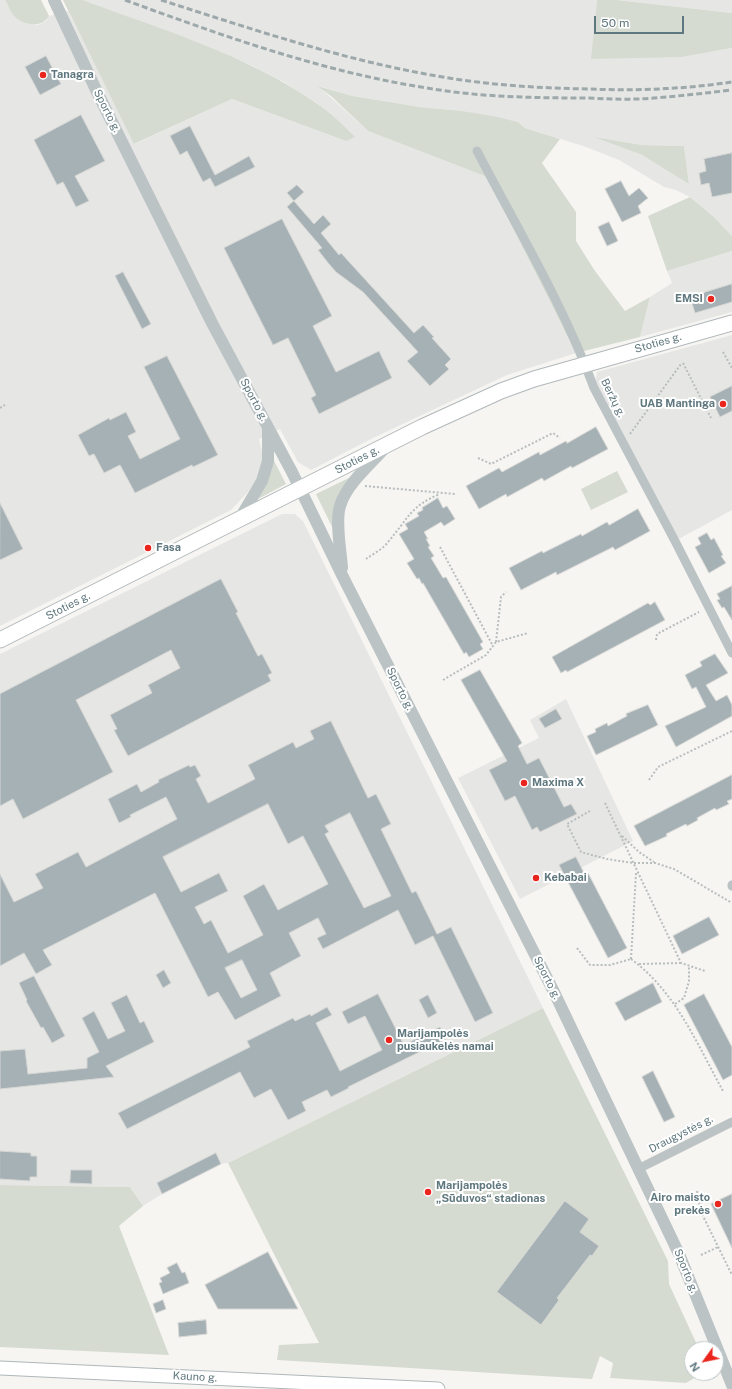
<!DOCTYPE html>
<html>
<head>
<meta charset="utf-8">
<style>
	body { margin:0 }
	#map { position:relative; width:732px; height:1389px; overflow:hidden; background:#f6f5f2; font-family:"Public Sans",sans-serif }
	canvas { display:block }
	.north { position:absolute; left:684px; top:1341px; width:40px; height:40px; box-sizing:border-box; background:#fff; border:1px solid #bfc9cb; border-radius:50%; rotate:237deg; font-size:11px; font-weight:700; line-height:16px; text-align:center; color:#5f777e }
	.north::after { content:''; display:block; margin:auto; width:14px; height:18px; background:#ea251e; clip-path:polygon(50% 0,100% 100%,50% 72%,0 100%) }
	.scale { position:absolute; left:594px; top:16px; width:90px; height:18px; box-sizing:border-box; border:2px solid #5f777e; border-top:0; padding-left:5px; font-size:12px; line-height:14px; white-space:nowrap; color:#5f777e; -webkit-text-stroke:3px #fff; paint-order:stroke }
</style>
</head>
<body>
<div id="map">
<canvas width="732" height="1389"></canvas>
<div class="north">N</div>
<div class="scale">50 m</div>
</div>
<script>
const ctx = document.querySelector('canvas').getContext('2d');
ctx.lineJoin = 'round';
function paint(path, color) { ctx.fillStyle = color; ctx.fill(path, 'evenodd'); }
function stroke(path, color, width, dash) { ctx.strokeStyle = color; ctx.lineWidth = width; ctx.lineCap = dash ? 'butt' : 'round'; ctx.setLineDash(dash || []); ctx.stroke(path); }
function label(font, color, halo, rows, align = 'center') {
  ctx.font = font + ' "Public Sans",sans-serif'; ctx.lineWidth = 4; ctx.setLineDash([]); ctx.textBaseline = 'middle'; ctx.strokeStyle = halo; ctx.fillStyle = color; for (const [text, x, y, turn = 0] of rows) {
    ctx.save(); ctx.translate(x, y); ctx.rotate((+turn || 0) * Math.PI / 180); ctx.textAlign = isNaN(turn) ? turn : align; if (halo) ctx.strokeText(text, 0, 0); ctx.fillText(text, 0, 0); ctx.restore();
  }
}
const built = new Path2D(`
	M0,0H5L15,17L28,24L38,25L46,21L49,16L68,11L135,144L232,99L346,141L340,123L318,104L284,82L251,65L211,48L83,0H597L592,59L716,51L732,48V236L714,217L690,197L676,190L664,187L619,160L586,147L525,128L518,122L462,111L420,107L353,96L318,86L368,131L487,177L576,353L507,375L373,438L311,470L298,462L280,429L259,439L262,451L263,473L247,493L231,510L0,626ZM598,138L642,145L684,146L689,183L642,155Z
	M617,0H732V13L714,11Z
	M732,251V312L640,337L650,297L672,283L667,271Z
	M732,335V510L675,541L594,388L597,372Z
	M282,514H295L303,521L543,1008L228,1163L221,1164L162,1194L143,1206L130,1187L0,1185V654Z
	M566,699L633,841L520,899L458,778L539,738L530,720Z`);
const green = new Path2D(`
	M5,0H41L49,16C42,28 25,26 15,17C11,13 8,5 5,0Z
	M63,0H83C162,30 246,54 316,103C330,112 343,125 355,137L346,141L232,99L134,144Z
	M597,0H617L732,13V48L681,57L591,59Z
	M317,86L353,96L420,107L462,111L493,116L518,122L525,128L560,139L542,163L576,212V241L595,271L625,311L650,297L640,337L576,353L487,177L368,131L331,96Z
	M594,137L642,145L684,146L689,184L642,155Z
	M690,197L714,217L732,236V251L667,271L648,216Z
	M272,457L286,484L258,499L267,484Z
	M617,471L628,492L591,510L581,489Z
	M357,474L336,535L316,494Z
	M543,1008L668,1261L669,1284L699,1349H692V1373H698L696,1377L686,1383L610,1378L613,1363L600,1356L592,1379L277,1360L279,1345L319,1343L228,1163Z
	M0,1185L130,1187L143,1206L119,1226L169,1355L0,1347Z`);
const building = new Path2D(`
	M46,56L61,84L40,95L25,67Z
	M81,115L105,161L75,176L89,201L76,207L63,182L57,185L34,140Z
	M190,126L215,175L249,156L255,167L215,187L210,178L203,182L187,151L180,155L170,136Z
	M732,153V193L712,197L709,183L701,185L699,173L706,171L704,159Z
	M621,181L629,196L639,188L648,198L638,206L641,213L622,222L605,189Z
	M297,185L304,192L294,201L287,193Z
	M294,201L314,224L323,215L331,224L321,233L339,255L341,253L414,333L423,325L434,337L432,338L451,359L445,365L449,369L430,386L407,361L418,352L363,292L336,272L329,264L318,250L322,248L287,207Z
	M282,219L332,316L313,326L336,372L379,351L392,378L319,414L311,398L316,395L288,338L273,345L224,248Z
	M609,222L618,241L607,246L598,227Z
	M123,272L151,324L142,329L115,276Z
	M732,284V302L695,313L690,297Z
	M167,356L218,455L193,467L192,465L135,493L120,465L104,473L94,454L89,456L78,435L109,418L110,420L126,412L136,432L128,436L140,459L180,439L144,367Z
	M732,386V411L720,417L710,397Z
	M596,427L608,449L572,468L571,466L544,481L542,478L507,497L506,494L479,509L466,486L499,468L502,472L539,452L540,455L566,441L567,443Z
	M438,498L443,508L447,506L455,519L444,526L441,522L424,532L428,539H426L430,546L428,547L434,556L431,558L443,578L446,577L483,642L480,644L483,649L469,657L466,652L464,654L423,583L422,584L419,578L417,579L407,563L414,559L399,534L408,529L405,524L419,516L417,513L423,510L422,508Z
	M0,503L23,549L0,560Z
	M638,509L650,531L615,550L613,547L557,575L556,572L521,590L509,568L542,551L543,553L581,534L582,536L607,522L609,525Z
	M707,533L711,540L714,538L723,555L721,556L726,563L709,573L695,547L701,544L698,538Z
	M221,579L238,612L236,613L258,656L262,654L272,673L268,675L271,681L128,756L114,730L117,729L110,715L152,693L148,685L180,668L171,650L76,700L113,772L23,819L13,799L0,806V694Z
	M732,586V620L724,607L722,608L717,600L720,599L717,594Z
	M655,602L665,620L567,672L566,670L561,673L552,657L648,603L650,605Z
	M715,654L728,673L706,685L716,701L727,695L732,705V716L676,747L665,726L706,707L696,687L692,689L685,675L702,666L700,662Z
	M480,670L522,743L518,746L527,764L539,758L564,807L571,804L577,814L540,832L537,827L532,830L515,796L505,801L489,770L507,761L461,680Z
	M648,705L658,725L596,755L587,736L596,732L595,729L607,723L608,726L627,716L626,714Z
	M556,709L562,719L545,728L539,719Z
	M331,721L368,798L376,794L391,824L381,829L412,893L416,891L437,934L451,927L493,1013L475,1022L433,936L415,945L398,910L323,949L317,938L326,934L318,918L289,933L301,956L270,973L281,996L235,1020L218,992L208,997L155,893L43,950L52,965L36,974L24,953L0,966V874L14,902L43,888L35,874L78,852L86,867L177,819L166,797L130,815L131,817L119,823L108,799L137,784L141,792L159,782L158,780L189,765L190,767L195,765L201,776L196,779L208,803L255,779L248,765L293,742L296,748L314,739L310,731ZM268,804L288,844L303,836L328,884L278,910L264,884L243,896L263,935L228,953L211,920L204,924L195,907L228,891L219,873L181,892L163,857ZM350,813L391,896L364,908L325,834L329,832L325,826ZM242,960L257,990L241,998L225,968Z
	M732,775V799L727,801L729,804L716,810L715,808L697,818L698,820L687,826L686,824L666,834L667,836L645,846L634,826Z
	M576,857L585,875L588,873L627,948L608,958L559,865Z
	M709,917L719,935L682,954L673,936Z
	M164,970L171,983L163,988L156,975Z
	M34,976L65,1036L52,1043L43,1027L41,1028L26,1001L27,1000L19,983Z
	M653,983L662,1002L625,1021L615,1003Z
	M378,994L404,1045L440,1027L446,1039L348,1087L349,1088L331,1097L327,1090L302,1102L306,1111L288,1120L271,1089L254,1098L240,1072L127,1129L118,1113L250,1047L247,1041L293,1018L295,1021L310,1014L311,1016L327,1007L332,1015L316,1023L340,1071L382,1050L365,1016L348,1024L342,1012Z
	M704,994L732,1047V1075L723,1080L684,1005Z
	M127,995L140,1023L144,1021L154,1042L106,1066L114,1077L0,1089V1051L25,1049L28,1074L87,1068V1058L99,1052L82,1018L94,1011L108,1039L125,1031L111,1003Z
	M428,995L437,1013L428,1018L419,1000Z
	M653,1071L675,1117L664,1122L642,1077Z
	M0,1151L31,1153V1156H37V1177H30V1181L0,1179Z
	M216,1153L221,1164L162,1194L157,1183Z
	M71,1170H92V1184L70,1183Z
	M732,1194V1248L711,1204Z
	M565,1201L589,1219L580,1232L599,1246L592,1256L590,1255L557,1298L559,1300L541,1325L497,1292Z
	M268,1252L298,1309H218L205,1285Z
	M177,1263L182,1273L185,1272L189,1283L163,1294L159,1283L162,1282L160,1278L170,1273L167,1268Z
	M163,1300L166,1309L156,1313L153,1304Z
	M206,1320L207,1334L179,1337L178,1323Z`);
const path = new Path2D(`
	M723,352L732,368
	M683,363L711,418
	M0,408L5,405
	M630,434L681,364
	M478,458L491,464L553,433L560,438
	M365,486L455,494
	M440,547L493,646
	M366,559C373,554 383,549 388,542C408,519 410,506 440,494
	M656,640L657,634L699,612
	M496,642L501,597L506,592
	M443,680L486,655L496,642L528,633
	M649,780L658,767L732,731
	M605,803L681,963L705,971
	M590,811L567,824L581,852L607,859L633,863H655L674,869L732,903
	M622,836L639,852L654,862
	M577,948L590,965H610L631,959
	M631,959C676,992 697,1044 723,1091
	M631,959L636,873
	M639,964L681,963
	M675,1004L684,998L689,981V967
	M697,1191L701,1212L732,1275
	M701,1255L718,1247`);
const minor = new Path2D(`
	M477,151C517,228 564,306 594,388L675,541L732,653
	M732,885V886
	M640,1168L732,1122`);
const tertiary = new Path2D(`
	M54,0L97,92L212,323L292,472L342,575L554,992L679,1254L732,1385
	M239,520L262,481L268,461V428
	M342,568C341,551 335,522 340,506C346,485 371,463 386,447`);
const secondary = new Path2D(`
	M0,1368L438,1389`);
const primary = new Path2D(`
	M0,640L422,427L501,391L534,379L732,323`);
const rail = new Path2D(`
	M125,0C223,36 324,72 427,88C479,97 533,98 586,98C609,99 632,100 654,98C680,96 706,93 732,90
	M161,0C252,29 343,60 437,76C487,85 537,88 588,89C635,91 685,89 732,82`);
const markers = [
	[43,75,4,"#ea251e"],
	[711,299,4,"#ea251e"],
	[723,404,4,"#ea251e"],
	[148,548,4,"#ea251e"],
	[524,783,4,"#ea251e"],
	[536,878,4,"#ea251e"],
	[389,1040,4,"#ea251e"],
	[428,1192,4,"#ea251e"],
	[718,1204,4,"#ea251e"]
];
const poiNames = [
	["Tanagra",51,75],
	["EMSI",703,299,"right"],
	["UAB Mantinga",715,404,"right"],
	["Fasa",156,548],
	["Maxima X",532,783],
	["Kebabai",544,878],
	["Marijampolės",397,1034],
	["pusiaukelės namai",397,1047],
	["Marijampolės",436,1186],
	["„Sūduvos“ stadionas",436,1199],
	["Airo maisto",710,1198,"right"],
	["prekės",710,1211,"right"]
];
const streetNames = [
	["Sporto g.",107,111,63],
	["Stoties g.",658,343,-16],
	["Beržų g.",613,398,64],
	["Sporto g.",254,400,62],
	["Stoties g.",357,460,-27],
	["Stoties g.",68,606,-27],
	["Sporto g.",400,689,63],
	["Sporto g.",547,978,63],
	["Draugystės g.",681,1134,-27],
	["Sporto g.",686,1271,68],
	["Kauno g.",195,1377,3]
];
paint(built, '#e6e7e5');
paint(green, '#d6dbd1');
paint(building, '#a5b1b4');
stroke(building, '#d7d7d5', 1);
stroke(secondary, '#aeb7ba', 15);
stroke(primary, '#b1b8bb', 17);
stroke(path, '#b8bdbe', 2, [2, 2]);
stroke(minor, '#bcc3c5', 9);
stroke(tertiary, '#bcc3c5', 12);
stroke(secondary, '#fff', 13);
stroke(primary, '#fff', 15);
stroke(rail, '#9da8ab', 3, [6, 3]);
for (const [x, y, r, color] of markers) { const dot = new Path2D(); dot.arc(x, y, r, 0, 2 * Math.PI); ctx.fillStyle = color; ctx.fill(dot); stroke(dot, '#fff', 1.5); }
label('bold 11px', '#5f777e', '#fff', poiNames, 'left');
label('11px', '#5f777e', '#fff', streetNames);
</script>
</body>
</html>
